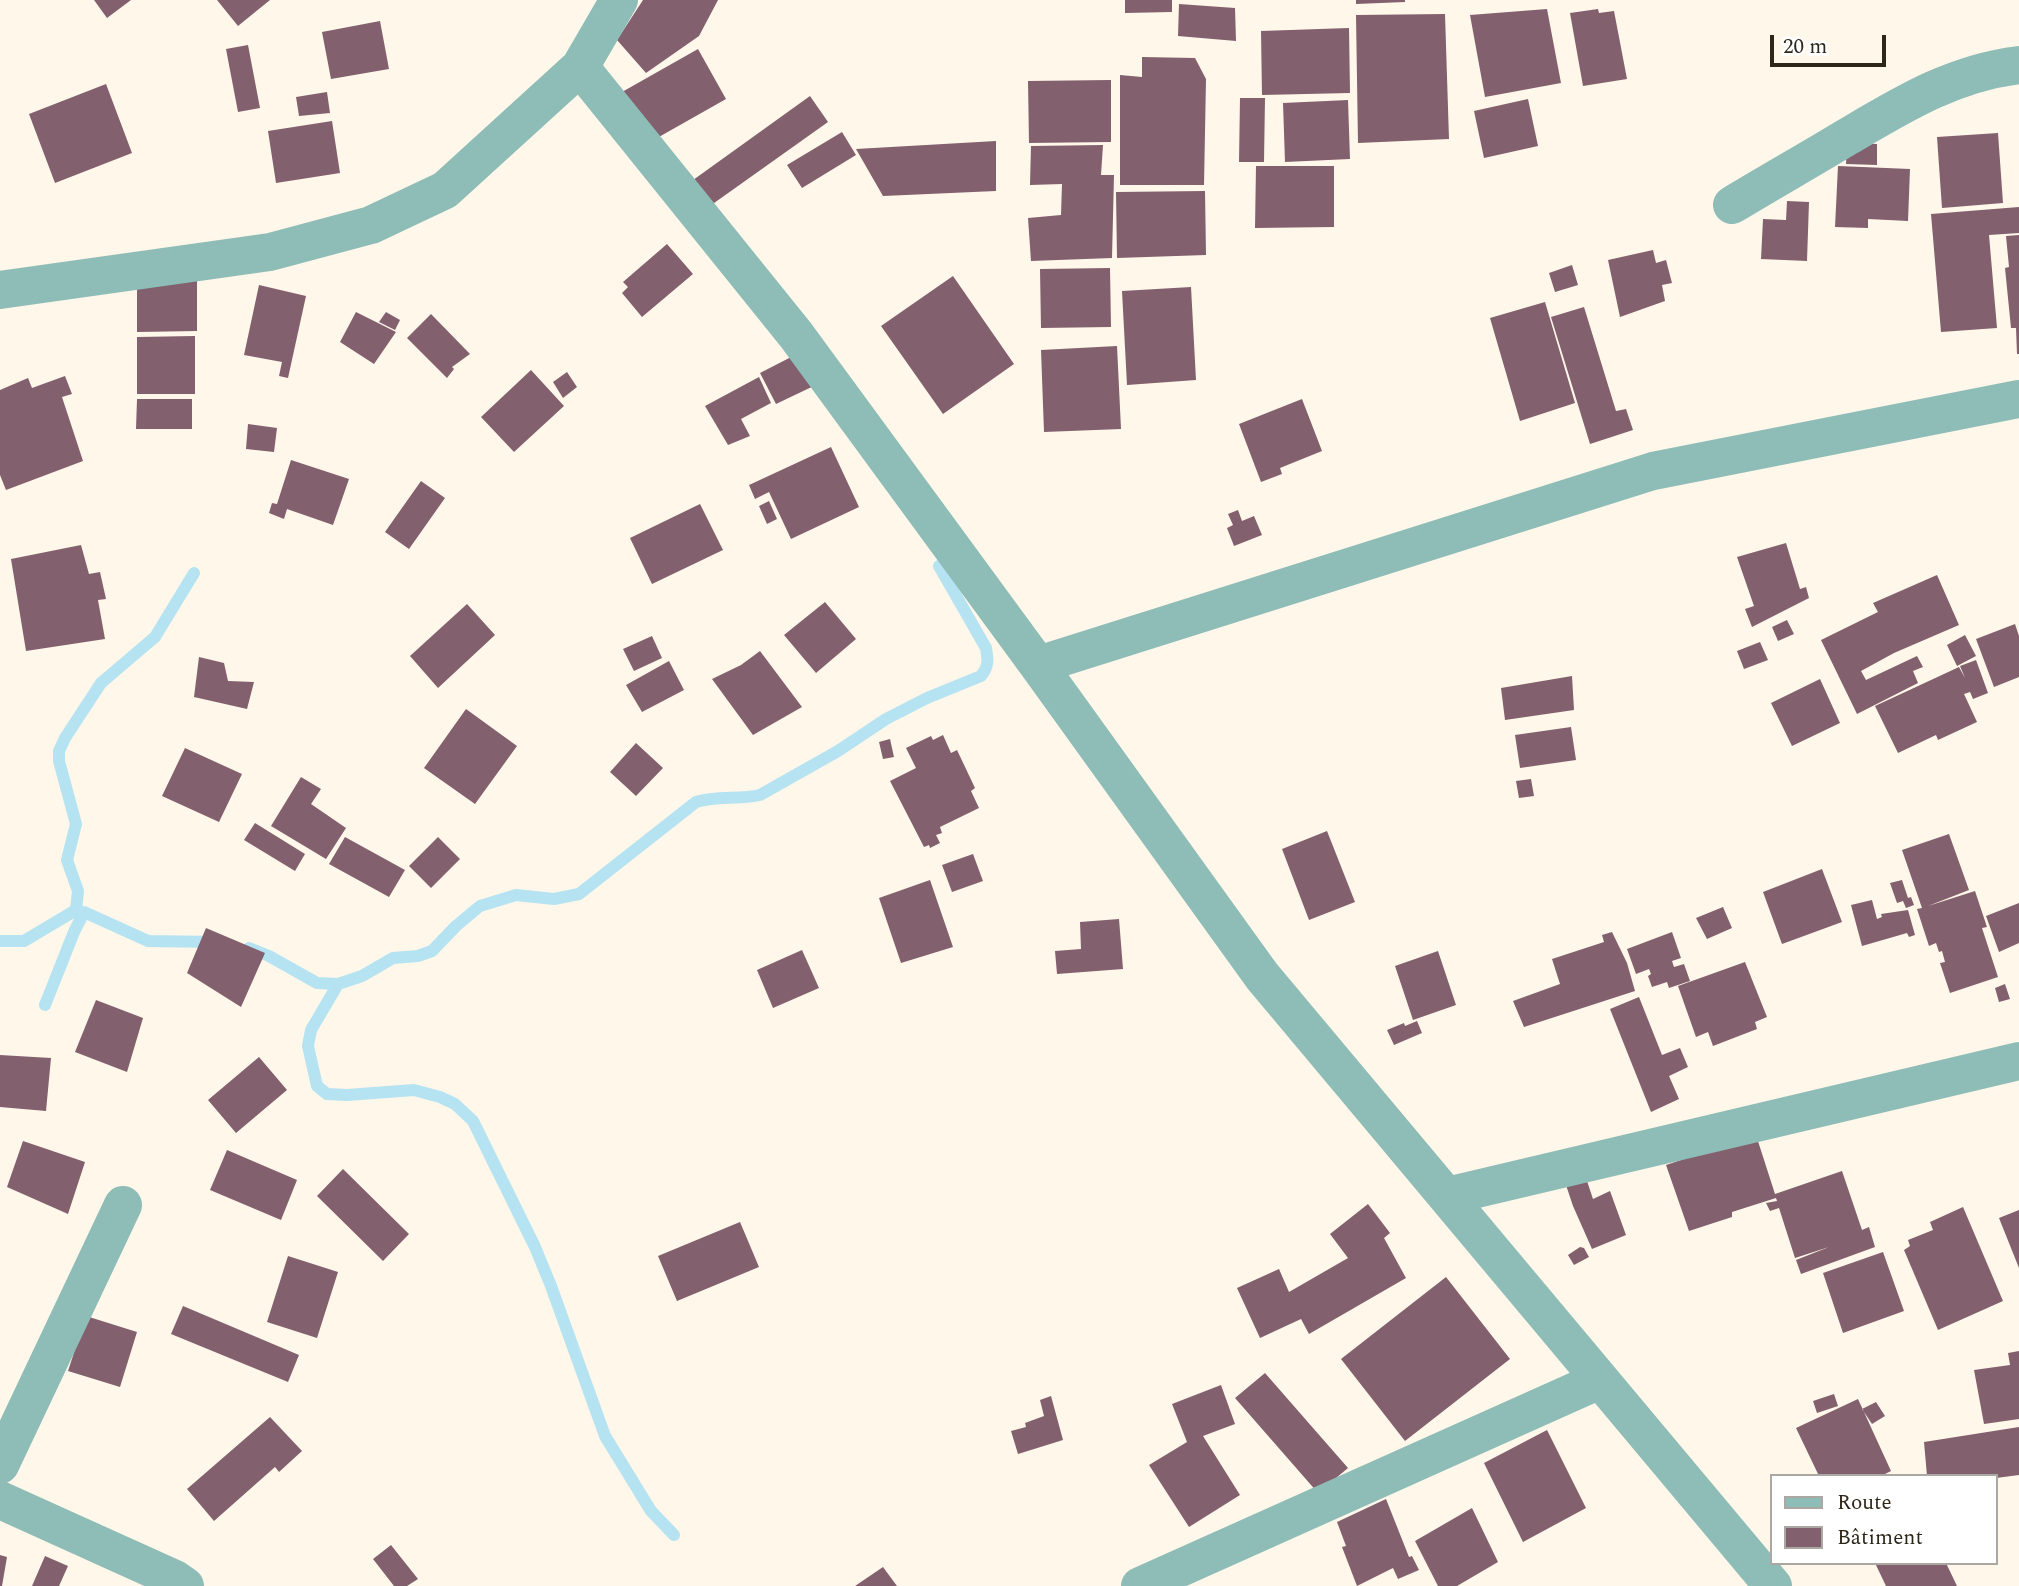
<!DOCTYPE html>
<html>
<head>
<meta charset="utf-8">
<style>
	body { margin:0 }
	#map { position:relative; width:2019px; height:1586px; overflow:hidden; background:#fef7ea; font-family:Spectral,serif }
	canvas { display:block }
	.legend { position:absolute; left:1770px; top:1474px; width:228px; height:91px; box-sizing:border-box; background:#fff; border:2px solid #aba8a3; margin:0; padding:9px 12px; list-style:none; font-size:21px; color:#2d2619 }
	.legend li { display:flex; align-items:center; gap:14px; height:35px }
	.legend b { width:35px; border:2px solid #aba8a3 }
	.scale { position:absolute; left:1770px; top:35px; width:116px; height:32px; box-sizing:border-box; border:4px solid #2d2619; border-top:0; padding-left:9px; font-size:21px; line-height:24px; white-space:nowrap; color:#2d2619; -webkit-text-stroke:5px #fff; paint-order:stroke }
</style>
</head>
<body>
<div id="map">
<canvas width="2019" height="1586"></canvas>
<ul class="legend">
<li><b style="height:9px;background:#8ebcb7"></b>Route</li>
<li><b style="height:19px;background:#83606d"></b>Bâtiment</li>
</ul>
<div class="scale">20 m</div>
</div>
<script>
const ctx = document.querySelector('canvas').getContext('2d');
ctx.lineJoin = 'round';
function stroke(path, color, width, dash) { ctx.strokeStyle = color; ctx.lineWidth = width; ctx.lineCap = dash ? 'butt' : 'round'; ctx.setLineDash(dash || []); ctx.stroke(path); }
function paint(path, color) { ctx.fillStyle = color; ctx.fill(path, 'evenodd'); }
const stream = new Path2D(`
	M0,941H24L76,910L78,891L67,860L76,824L59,761V751L65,738L101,683L155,637L194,573
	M249,948L269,956L317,983L338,984L362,976L393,958L418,956L432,951L456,926L480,906L516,895L554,899L579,894L696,802C717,795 738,800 760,795L838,751L886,719L927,698L981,676C989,666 988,660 986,648L939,566
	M338,984L311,1030L308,1046L317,1086L327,1094L347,1095L414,1090L440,1097L455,1104L473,1121L535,1247L551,1286L605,1436L651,1511L674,1535
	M45,1005L74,932L84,912L148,941L215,942`);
const building = new Path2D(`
	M94,0H131L107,18Z
	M217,0H270L238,26Z
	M643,0H718L699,36L646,73L617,40Z
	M1125,0H1172V12L1125,13Z
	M1356,0H1405V2L1356,4Z
	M1179,4L1235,8L1236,41L1178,36Z
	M1547,9L1561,83L1485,97L1470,15Z
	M1598,9L1599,13L1614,11L1627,79L1583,86L1570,13Z
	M1445,14L1449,139L1358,143L1356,15Z
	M380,21L389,69L331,79L322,32Z
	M1349,28L1350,93L1262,95L1261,31Z
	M248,45L260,108L238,112L226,49Z
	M698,49L726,99L650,142L622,92Z
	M1142,57L1195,58L1206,79L1204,185H1120V75L1142,77Z
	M1111,80V142L1029,143L1028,81Z
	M106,84L132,153L55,183L29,114Z
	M327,92L330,113L299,116L296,97Z
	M810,96L828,122L693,218L675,193Z
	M1240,98H1265L1264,162H1239Z
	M1528,99L1538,146L1484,158L1474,111Z
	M1348,100L1350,159L1285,162L1283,103Z
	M332,121L340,173L276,183L268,131Z
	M842,132L856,155L802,188L787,165Z
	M1998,133L2003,203L1942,208L1937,137Z
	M996,141V191L883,196L856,149Z
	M1847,143L1877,144V165L1846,164Z
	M1103,145L1101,175H1114L1112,258L1031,261L1028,218L1061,215L1062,184L1030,185L1031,146Z
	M1256,166H1334V227L1255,228Z
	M1838,166L1910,169L1908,221L1868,219V228L1835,227Z
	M1205,191L1206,255L1117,258L1116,192Z
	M1787,201L1809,202L1807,261L1761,259L1763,219L1786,220Z
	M2019,207V233L1989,235L1997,328L1941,332L1931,214Z
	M2019,235V354H2017L2016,328H2011L2005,268L2009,267L2006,236Z
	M667,244L693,274L642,317L622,293L628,287L623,282Z
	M1653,250L1656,263L1666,260L1672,283L1662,285L1665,301L1620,317L1608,260Z
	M137,260H197V331L137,332Z
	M1572,265L1578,285L1555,292L1549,273Z
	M1110,268L1111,327L1041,328L1040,269Z
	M953,276L1014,364L943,414L881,326Z
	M259,285L306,296L288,378L279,376L282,362L244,355Z
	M1191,287L1196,380L1127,385L1122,291Z
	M1545,302L1575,403L1520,421L1490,318Z
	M1584,307L1616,411L1626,409L1633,430L1590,444L1551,317Z
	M356,312L396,332L374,364L340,342Z
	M386,312L400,320L395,330L379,322Z
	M431,314L470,354L452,367L454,369L447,378L407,338Z
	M195,336V394H137V337Z
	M1117,346L1121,429L1044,432L1041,350Z
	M797,354L820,383L776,404L760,373Z
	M531,370L564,406L514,452L481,417Z
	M567,372L577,387L563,398L553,382Z
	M65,376L72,394L62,397L83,461L6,490L0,475V390L28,378L32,388Z
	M759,377L771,403L741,419L750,436L728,445L705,406Z
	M137,399H192V429H136Z
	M1302,399L1322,451L1280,468L1282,474L1261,482L1239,424Z
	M248,424L277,428L274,452L246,449Z
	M831,447L859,507L791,539L769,492L755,499L749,485Z
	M291,460L349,479L333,525L287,509L284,519L269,513L272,503L277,504Z
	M421,481L445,498L409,549L385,532Z
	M769,501L777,519L767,524L759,506Z
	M700,504L723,550L652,584L630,538Z
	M1238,510L1242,521L1254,516L1262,535L1234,546L1227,528L1233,525L1228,514Z
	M1786,543L1800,589L1806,587L1809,598L1752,627L1745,609L1754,606L1737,557Z
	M81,545L89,574L100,572L106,599L98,600L105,639L26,651L11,559Z
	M1937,575L1959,625L1894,653L1861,671L1866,680L1917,656L1923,667L1913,671L1918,683L1857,714L1821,640L1878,612L1873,603Z
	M825,602L856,639L816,673L784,635Z
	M467,604L495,635L438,688L410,656Z
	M1787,620L1794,634L1778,641L1772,627Z
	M2015,624L2019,636V677L1994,687L1976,639Z
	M1965,635L1976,656L1957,666L1947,645Z
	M652,636L662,658L634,671L623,649Z
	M1760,642L1768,660L1744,669L1737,651Z
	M760,651L802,707L753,735L712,679L741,665Z
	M199,657L224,663L228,681L254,682L247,709L194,697Z
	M1976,660L1988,693L1973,699L1970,692L1964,694L1977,722L1938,740L1936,735L1898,753L1875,706L1959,667L1965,678L1960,666Z
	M669,661L684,690L642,712L626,685Z
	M1572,676L1574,710L1505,720L1501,688Z
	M1820,679L1840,723L1792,746L1771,703Z
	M466,709L517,746L475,804L424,768Z
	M1571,727L1576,760L1520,768L1515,735Z
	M943,735L951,753L957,750L975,788L971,791L979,808L940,827L942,833L936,835L940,843L930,848L929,845L924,847L890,781L916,768L906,748L931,736L933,740Z
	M890,739L894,757L883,759L879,742Z
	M636,743L663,768L636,796L610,772Z
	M185,748L242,774L219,822L162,796Z
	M301,777L321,789L311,804L346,828L326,859L271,826Z
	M1531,779L1534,796L1519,798L1516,781Z
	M255,823L305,854L295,871L244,840Z
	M1327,831L1355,902L1309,920L1282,849Z
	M1949,834L1969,890L1928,906L1975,891L1987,927L1982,928L1998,977L1950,993L1940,963L1945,962L1942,951L1939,952L1936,943L1929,946L1917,909L1922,908L1902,850Z
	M345,837L405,870L389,897L329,864Z
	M438,837L460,859L431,888L409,866Z
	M973,854L983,881L952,892L942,865Z
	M1822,869L1842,922L1782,944L1763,892Z
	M930,880L953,947L901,963L879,898Z
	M1902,880L1908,898L1911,897L1914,905L1906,908L1903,901L1897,903L1890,883Z
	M1872,900L1877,919L1882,917L1881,914L1908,910L1915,935L1909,937L1907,933L1862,946L1851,905Z
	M2019,903V943L1999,952L1986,916Z
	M1723,907L1732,928L1707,939L1696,918Z
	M1119,919L1123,969L1057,974L1055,951L1081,949L1080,922Z
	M206,928L265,953L241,1007L187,973Z
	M1612,932L1627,963L1635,991L1524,1027L1513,1001L1560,984L1552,959L1604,942L1602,935Z
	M1672,932L1681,958L1672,961L1674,967L1684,964L1690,981L1669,988L1667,982L1652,987L1648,976L1651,974L1649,969L1636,974L1627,949Z
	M802,950L819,988L773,1008L757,970Z
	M1438,951L1456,1005L1413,1020L1395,966Z
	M1745,962L1767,1017L1755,1022L1757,1029L1713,1046L1708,1032L1696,1037L1678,986Z
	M2005,984L2010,999L1999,1002L1995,988Z
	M1639,997L1662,1055L1680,1048L1688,1067L1669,1076L1679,1099L1651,1112L1610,1009Z
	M96,1000L143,1018L127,1072L75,1052Z
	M1417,1021L1422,1033L1394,1045L1387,1030L1404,1023L1405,1026Z
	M0,1055L51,1058L46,1111L0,1107Z
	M259,1057L287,1090L236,1133L208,1100Z
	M1756,1135L1775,1194L1842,1171L1862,1230L1869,1227L1875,1247L1801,1274L1796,1260L1829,1247L1795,1258L1779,1208L1770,1211L1766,1203L1777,1201L1776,1198L1732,1212V1217L1689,1231L1666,1165Z
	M23,1141L85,1162L68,1214L7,1187Z
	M227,1150L297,1180L281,1220L210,1190Z
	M343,1169L409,1234L383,1261L317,1196Z
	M1584,1172L1593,1199L1610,1191L1626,1235L1592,1249L1573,1206L1564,1179Z
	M1368,1204L1390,1233L1384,1238L1406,1278L1309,1334L1301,1319L1260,1338L1237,1288L1279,1269L1289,1292L1348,1258L1330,1234Z
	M1963,1207L2003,1301L1938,1330L1904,1250L1910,1246L1908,1240L1933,1230L1930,1222Z
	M2019,1210V1268L1999,1218Z
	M740,1222L759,1267L677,1301L658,1256Z
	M1580,1247L1584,1248L1589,1257L1574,1265L1568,1255Z
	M1883,1252L1904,1311L1843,1333L1823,1273Z
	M288,1256L338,1272L317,1338L267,1322Z
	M1446,1277L1510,1359L1405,1441L1341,1359Z
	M183,1306L299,1355L288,1382L171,1334Z
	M86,1316L137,1332L120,1387L68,1371Z
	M2019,1351V1419L1984,1424L1974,1370L2010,1365L2008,1353Z
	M1265,1373L1348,1468L1318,1493L1235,1398Z
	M1221,1385L1235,1424L1203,1436L1240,1495L1189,1527L1149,1465L1187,1442L1172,1404Z
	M1834,1394L1838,1406L1817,1413L1813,1401Z
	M1051,1396L1063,1440L1018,1454L1011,1431L1026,1427L1025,1423L1044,1416L1040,1400Z
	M1858,1399L1891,1471L1881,1476H1819L1796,1428Z
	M1876,1402L1885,1416L1872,1424L1862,1409Z
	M270,1417L302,1451L279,1472L275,1467L214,1521L187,1489Z
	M2019,1427V1475L1996,1478V1476H1927L1924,1442Z
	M1547,1430L1586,1508L1523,1542L1484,1463Z
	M1386,1499L1409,1557L1412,1556L1419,1570L1398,1579L1393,1568L1357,1586L1342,1547L1346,1546L1337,1522Z
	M1472,1508L1498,1562L1457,1586H1438L1415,1541Z
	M391,1545L418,1579L407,1586H394L373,1559Z
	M0,1555L7,1557L2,1586H0Z
	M45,1556L68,1566L59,1586H32Z
	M1875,1563H1946L1957,1586H1886Z
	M883,1567L897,1586H855Z`);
const street = new Path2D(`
	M580,67L796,335L1038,665L1262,976L1773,1586
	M1732,205C1770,182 1809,160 1847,137C1903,104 1953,73 2019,65
	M0,290L270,252L371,225L445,190L580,67L619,0
	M1038,665L1653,471L2019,399
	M1447,1196L2019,1061
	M0,1465L123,1205
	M0,1500L175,1579L185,1586
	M1140,1586L1600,1380`);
stroke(stream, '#b5e3f1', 12);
paint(building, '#83606d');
stroke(street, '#8ebcb7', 38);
</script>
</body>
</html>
